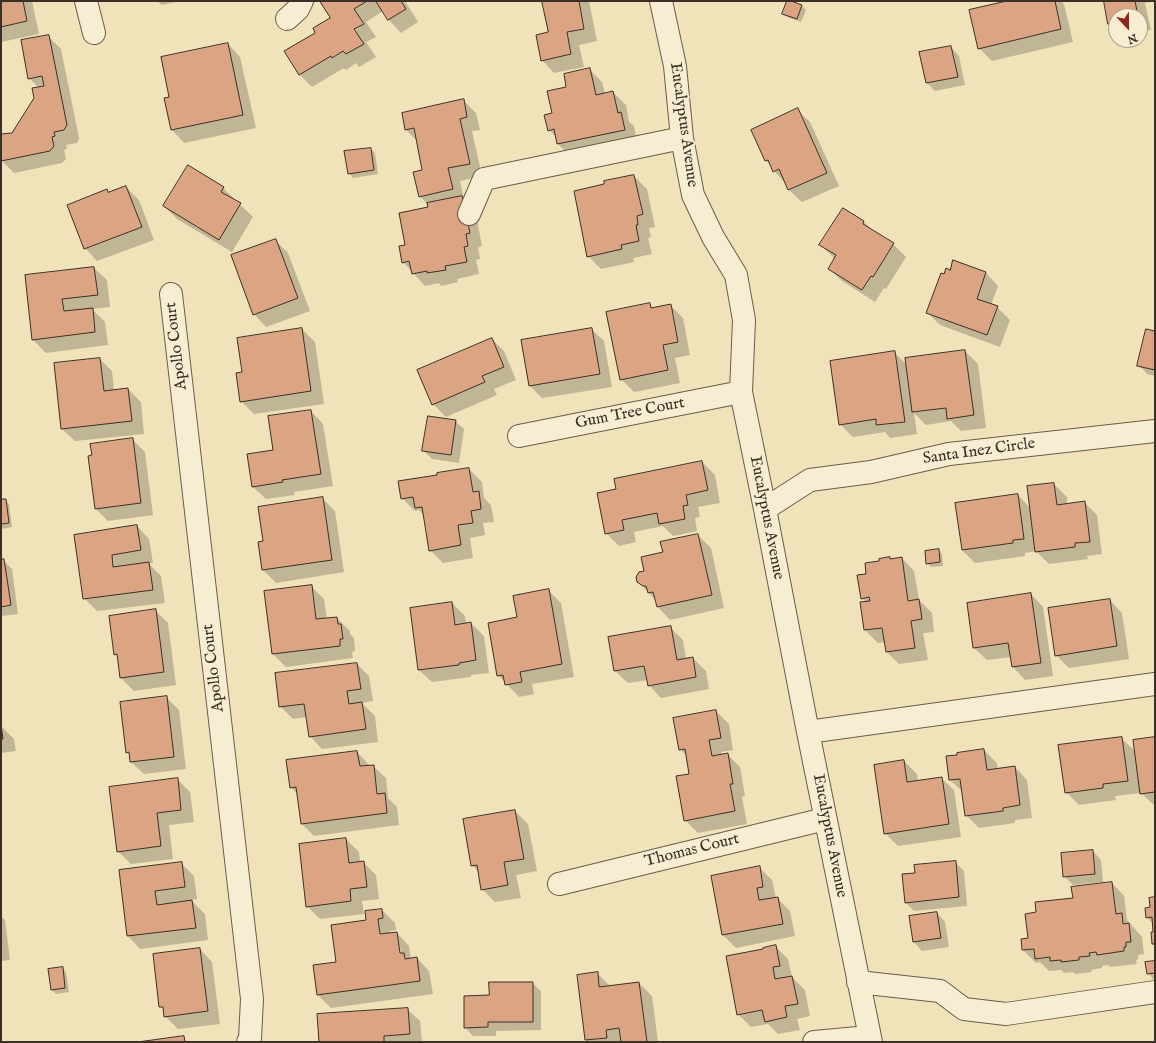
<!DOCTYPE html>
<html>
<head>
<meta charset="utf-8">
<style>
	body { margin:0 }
	#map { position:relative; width:1156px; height:1043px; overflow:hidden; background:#f1e3b9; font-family:"IM FELL English",serif }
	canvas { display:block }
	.frame { position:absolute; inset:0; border:2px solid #3c2f27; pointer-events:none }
	.north { position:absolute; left:1108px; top:8px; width:40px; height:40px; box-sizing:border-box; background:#f6edd2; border:1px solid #aca18e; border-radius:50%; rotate:158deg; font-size:11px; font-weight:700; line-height:16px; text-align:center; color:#3c2f27 }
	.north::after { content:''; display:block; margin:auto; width:14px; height:18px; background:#8f2418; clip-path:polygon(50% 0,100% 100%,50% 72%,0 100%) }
</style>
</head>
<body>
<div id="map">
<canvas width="1156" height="1043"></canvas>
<div class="frame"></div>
<div class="north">N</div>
</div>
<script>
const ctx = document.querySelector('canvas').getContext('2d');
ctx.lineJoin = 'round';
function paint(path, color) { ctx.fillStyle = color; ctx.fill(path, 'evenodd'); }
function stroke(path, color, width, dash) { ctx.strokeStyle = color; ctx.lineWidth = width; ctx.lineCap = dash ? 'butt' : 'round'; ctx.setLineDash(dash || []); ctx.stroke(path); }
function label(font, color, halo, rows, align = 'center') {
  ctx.font = font + ' "IM FELL English",serif'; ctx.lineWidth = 4; ctx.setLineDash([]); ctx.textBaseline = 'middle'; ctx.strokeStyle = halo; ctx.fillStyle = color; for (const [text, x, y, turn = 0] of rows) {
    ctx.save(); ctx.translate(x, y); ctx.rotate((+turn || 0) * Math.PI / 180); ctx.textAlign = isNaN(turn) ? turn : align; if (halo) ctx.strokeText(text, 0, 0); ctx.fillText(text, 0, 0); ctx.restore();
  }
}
const shadow = new Path2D(`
	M1,1H32L39,34L1,42Z
	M157,1H180L162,5Z
	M322,1H405L418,22L401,33L389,20L383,11L366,22L376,37L366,42L376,57L359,67L356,63L346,70L344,68L312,87L300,75L317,33L332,18Z
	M543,1H589L597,41L579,45L584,67L554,73L542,60L549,33Z
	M788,1L802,6L806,10L801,22L787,17L783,13Z
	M1012,1H1061L1064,4L1073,42L992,61L979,48Z
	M1105,1H1154L1145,3L1151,30L1140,32V16H1116V30L1109,23Z
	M48,36L61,49L79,138L77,143L66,145L67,149L64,150L66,159L62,163L14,173L1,160V136L12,133L35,98L39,88L29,78Z
	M228,44L240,57L256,128L184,143L172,130L165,99L170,97Z
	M951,47L959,56L965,85L935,91L927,83L921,53Z
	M590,70L602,82L605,94L613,92L626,105L629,122L634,126L637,142L571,157L558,144L557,138L549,130L553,114L567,87Z
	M463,100L476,113L480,130L472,131L482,176L460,181L464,199L475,210L482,246L478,247L480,259L476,260L479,274L457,279L458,282L441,286L439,283L425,286L403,262L406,245L429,208V206L420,196L424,171L417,141L406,130Z
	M797,110L810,122L839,186L802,202L789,190L786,184L774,171L772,166L766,161L752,130Z
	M371,149L375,153L378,174L353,178L349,173Z
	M634,176L647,189L655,227L649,228L651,237L648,238L652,254L633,258L634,262L601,269L588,256L605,185Z
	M126,187L139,200L154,240L97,261L85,248L107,190L109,193Z
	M223,188L253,217L232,252L177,219L164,206Z
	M864,222L873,231L893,244L906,257L886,289L884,288L875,302L842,281L829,269L835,259L821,245Z
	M275,240L288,253L310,311L266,327L254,314Z
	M94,268L107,280L110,307L92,309L105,322L108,345L46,353L33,340L26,276Z
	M950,271L986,273L998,286L991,305L997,307L1010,320L1000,347L940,325L927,312L944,276Z
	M649,304L654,309L670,305L683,318L690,355L675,358L680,383L634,392L621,379Z
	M302,329L315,342L324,404L254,414L241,401L243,373Z
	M591,329L604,341L612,387L542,398L530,386Z
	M1155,332V376L1147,374L1139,365Z
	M492,339L504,351L516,380L494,389L497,395L446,417L433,404Z
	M965,351L978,364L986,428L961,431L951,421L926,425L914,413L917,434L890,438L885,432L853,437L840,424L894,352L907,365Z
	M100,359L112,371L114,391L128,389L141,402L144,434L75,441L62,429Z
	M311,411L323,424L333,486L294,492L295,495L266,499L253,487L274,450Z
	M455,421L464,429L459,463L432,459L424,451Z
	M132,439L145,452L153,515L108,521L96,509Z
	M702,462L715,475L720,503L698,507L700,517L695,518L697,531L673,536L663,526L634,532L636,542L619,546L606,533L617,490Z
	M469,469L482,482L484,498L491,505L494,522L483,523L485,535L470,538L473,558L443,563L430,550L425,517L419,510L415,511L402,498L438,476Z
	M1054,484L1067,497V504L1084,502L1097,515L1102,554L1087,556L1088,559L1049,564L1036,551L1025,553V556L975,563L962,550L1018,495L1030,508Z
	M322,498L335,511L344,572L276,583L263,570L265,542Z
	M1,500H5L9,504L12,527L1,529Z
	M137,526L149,539L153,563H148L161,576L165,603L97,611L84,598L75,535Z
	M698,535L711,548L724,608L670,620L658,607L656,600L638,582L645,572L664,553Z
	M938,550L942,554L943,566L931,567L927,563Z
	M890,558L891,560L902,558L914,571L919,600L932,613L934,632L923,633L928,660L899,664L887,652L885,642L878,643L865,630L866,602L862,598L867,574L880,562Z
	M3,560L12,569L18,614L1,616V561Z
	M311,586L324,599L327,619L337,618L350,631V634L354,638L355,651L352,652L353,658L286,667L273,654L265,591Z
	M548,590L561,603L574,677L532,684L534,694L519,697L498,675L518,618Z
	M1031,594L1043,607L1053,676L1025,680L1013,667L1011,657L987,660L974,648Z
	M1110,600L1122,613L1129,659L1069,668L1056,655Z
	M452,603L465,616L466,624L471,623L484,636L489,673L471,675V677L432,682L419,670Z
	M155,610L168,623L176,685L134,691L121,678L118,657L115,654Z
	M670,627L683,640L686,659L693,658L706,671L709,689L661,698L649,685L648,680L628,683L615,671Z
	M357,664L369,676L373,701L362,703L375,716L378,742L322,749L310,736L307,717L293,719L280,706Z
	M166,697L179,710L186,769L144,774L131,762V756L127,752Z
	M716,711L729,724L733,750L721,752L722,755L727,754L740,767L745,796L742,797L747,824L698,833L685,820L690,774L687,756L680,749Z
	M1,726L14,739L16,751L1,753Z
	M1121,738L1136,752L1155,738V806L1141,793L1115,796L1116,800L1079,805L1066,792Z
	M984,750L997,763L998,770L1015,767L1027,780L1032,818L1015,820V823L979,828L966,815L963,792L950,780Z
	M357,752L370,766H373L386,778L388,798L397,807L399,825L314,836L302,824L298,795L291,787Z
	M904,761L917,774L918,781L941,778L954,790L961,837L898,846L885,833Z
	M177,779L190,792L194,822L169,825L173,859L131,864L118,851Z
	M515,811L528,824L537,871L516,875L521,898L495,902L482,889L479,872L472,865Z
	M346,839L359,852L360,863L363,862L376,875L379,899L362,901L364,914L320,919L307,906Z
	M1093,851L1101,860L1103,882L1073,885L1064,876Z
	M955,862L964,871L967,906L914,911L906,903L916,874Z
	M181,863L194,876L197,899L191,900L205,914L208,940L140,949L128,936L120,871Z
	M759,867L772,880L776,898H777L790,911L795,936L736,948L723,935L712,876Z
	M1112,883L1124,896L1127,920L1142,937L1144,954L1138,955V959L1136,960L1137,964L1110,967L1108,965L1102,966V968L1091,970L1092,972L1075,974L1073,972L1064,973L1061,970L1049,971L1040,962L1036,963L1023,950L1029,939L1038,913Z
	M1155,898V946L1153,944V924L1147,917Z
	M382,910L395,923L396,930L390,931V934L397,933L409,946L411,959L417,958L429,971L433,994L331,1008L318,995L314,966L337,963L367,921ZM398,946H400L402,958H400Z
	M937,913L945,922L949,947L922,951L914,942L910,917Z
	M1,916L5,920L10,960L1,961Z
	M776,947L788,959L792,977L805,990L810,1016L797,1019L800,1030L778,1034L768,1024L751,1027L738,1014Z
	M200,949L212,962L220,1024L178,1029L165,1016V1011L160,1006Z
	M1155,962V981L1148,973Z
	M62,968L66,972L69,992L56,994L52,990Z
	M597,973L610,986L639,983L652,996L658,1042H588L586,1040L579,976Z
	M532,983L541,991V1030L496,1031V1036H473L465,1027L490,996Z
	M407,1009L420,1021L422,1042H320Z`);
const building = new Path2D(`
	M1,1H23L27,21L1,27Z
	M320,1H367L354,9L364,24L354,29L364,44L346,54L343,51L332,58L331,56L299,75L284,51L315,33L313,28L330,18Z
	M376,1H401L406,9L388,20Z
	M542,1H579L584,29L567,32L571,54L541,61L536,35L548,32Z
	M787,1H791L802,5L797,19L782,14Z
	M1007,1H1055L1061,29L978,49L969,10Z
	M1104,1H1135L1138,16H1116V22L1108,24Z
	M49,35L67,125L64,130L54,132L55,136L52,137L54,146L50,151L1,161V134L12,133L34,98L32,88L44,86L42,76L28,79L21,40Z
	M228,43L243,115L171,130L164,98L169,97L161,57Z
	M951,46L958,77L926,83L919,52Z
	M590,68L596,95L613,91L618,113L621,112L625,130L557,144L554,129L548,131L544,115L552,113L547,91L566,87L564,74Z
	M464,99L467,117L460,119L470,164L448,168L453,189L419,197L413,172L422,170L414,128L405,130L402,113Z
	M798,108L827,173L788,190L779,169L773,172L768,160L765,161L751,130Z
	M371,148L374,170L348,174L344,151Z
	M188,165L224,187L221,192L241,203L219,240L163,206Z
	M634,175L643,214L637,216L638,225H636L639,241L621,245L622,249L587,257L574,191L604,184V181Z
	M126,186L142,227L84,249L67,205L107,189L108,192Z
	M462,196L470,233L466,234L468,246L464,247L467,262L445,266L446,270L427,273V271L412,274L409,261L402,263L399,246L405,245L399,213L428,207L427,203Z
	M843,208L864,221L863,224L894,243L873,277L871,276L862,290L828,269L836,255L819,245Z
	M276,239L298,298L253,315L231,255Z
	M953,260L986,272L977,299L998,306L987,335L926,313L941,273L944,274L946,268L950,270Z
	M94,267L98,295L62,299L64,311L93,308L95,332L32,340L25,275Z
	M650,303L651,308L671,304L678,342L663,345L668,370L620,380L606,312Z
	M302,328L311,391L240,402L236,373L242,372L237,338Z
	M592,328L600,374L529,386L521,340Z
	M1146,329L1155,331V370L1137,366Z
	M492,338L504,367L482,376L485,382L432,405L417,370Z
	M965,350L974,415L947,419L946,408L912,412L905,358Z
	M895,351L905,422L876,425V419L839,425L830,361Z
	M100,358L104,391L128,388L132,421L61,429L54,363Z
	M311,410L321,474L282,480L283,482L252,487L247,454L273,450L268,416Z
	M428,416L456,420L451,455L422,451Z
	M133,438L141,503L95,509L88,456L92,455L90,444Z
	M702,461L708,490L686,495L688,505L683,506L685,519L659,524L657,513L622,520L624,530L605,534L597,493L616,489L614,479Z
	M469,468L473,492L479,491L481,509L471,511L473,523L458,525L461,545L429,551L422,507L415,508L413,497L401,499L398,481L437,475V473Z
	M1054,483L1057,505L1085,501L1090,542L1075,543V547L1035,552L1027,486Z
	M1018,494L1024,539L1013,540V543L962,550L955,503Z
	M323,497L332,560L262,570L258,542L263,541L258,507Z
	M1,499H6L9,523L1,524Z
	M137,525L141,550L112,555L113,567L149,562L153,590L83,599L74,535Z
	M698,534L712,595L657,607L653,592L648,593L646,586H643L637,582L636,577L639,572L644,571L641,557L663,552L660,542Z
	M939,549L940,562L926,564L925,551Z
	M890,557V559L902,557L908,601L919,599L922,619L911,621L915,648L886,652L882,628L864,630L860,602L870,601L869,597L861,599L857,575L866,574L865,563L879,561V559Z
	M4,559L11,605L1,607V560Z
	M312,585L316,619L337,617L338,624H341L343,639H340V646L272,654L264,591Z
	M549,589L562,664L520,672L522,682L505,685L503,675L497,676L488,623L517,617L513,596Z
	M1031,593L1041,663L1012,667L1008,643L973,648L967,603Z
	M1110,599L1117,646L1055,656L1048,608Z
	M452,602L455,625L471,622L476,660L459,663V665L418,670L410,608Z
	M156,609L164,672L120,678L117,654L114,655L109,616Z
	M671,626L677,660L693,657L696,677L648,686L644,666L614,671L608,637Z
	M357,663L361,689L347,691L349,704L362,702L366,729L309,737L304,704L279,707L275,673Z
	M167,696L174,757L130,762L129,752L126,753L120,702Z
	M716,710L721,738L709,740L712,756L728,753L733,784H730L735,811L684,821L676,776L689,774L685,749L679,750L673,718Z
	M1,725L3,739H1Z
	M1122,737L1128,781L1103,784V788L1065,793L1058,745Z
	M1155,737V792L1140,794L1133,740Z
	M984,749L987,770L1015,766L1020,805L1003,808V811L965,816L960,779L949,780L946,756L957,755V753Z
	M357,751L360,766L374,765L377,794L385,793L387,813L301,824L296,787L290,788L286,760Z
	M904,760L907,782L942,777L949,824L884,834L874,765Z
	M178,778L181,810L157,813L161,846L117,852L109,787Z
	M515,810L524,859L504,862L508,885L481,890L477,865L471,866L463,819Z
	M346,838L349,863L364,861L367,887L350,889L351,901L306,907L299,844Z
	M1093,850L1095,874L1063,877L1061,853Z
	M956,861L959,897L905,903L902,874L915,873L914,865Z
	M182,862L185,887L155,891L157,905L192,900L196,928L127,936L119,870Z
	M760,866L763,887L757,888L759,900L778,897L783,924L722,935L711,876Z
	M1112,882L1116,914L1122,913L1123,924L1129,923L1131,942H1126V947H1124V951L1097,955L1096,952L1089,953L1090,956L1079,957V960L1061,962V960L1050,961V957L1035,959L1034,949L1022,950L1021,939L1028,938L1025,914L1036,912L1035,902L1073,898L1071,887Z
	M1155,897V949V944H1152L1151,932H1153L1152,917L1146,918L1145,908L1150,907L1149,898Z
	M382,909L383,918L378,919L380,934L397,932L400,953H404L405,959L417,957L420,981L317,995L313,965L336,962L331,925L366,920L365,911Z
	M937,912L941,938L913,942L909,916Z
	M776,945L780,966L773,967L775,979L792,976L798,1004L785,1006L787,1017L765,1022L762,1010L737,1015L726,956L763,949V948Z
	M200,948L208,1011L164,1017L163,1007H159L153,954Z
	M1155,961V973L1147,974L1145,962Z
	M63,967L65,988L51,990L48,969Z
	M598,972L599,987L639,982L647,1042H621L619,1028L606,1030L607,1038L585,1040L577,975Z
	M489,982H533V1022H488V1027L464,1028V996L489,995Z
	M408,1008L410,1034L384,1036V1042H319L317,1014Z
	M184,1036L185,1042H138Z`);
const minor = new Path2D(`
	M86,1L94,33
	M661,1L675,66L682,138L693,195L713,237L736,275L744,320L741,392L765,509L808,732L871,1042
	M287,19L298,9L302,1
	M469,214L484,179L682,138
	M171,294L252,999L250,1039L248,1042
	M519,436L741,392
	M765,509L810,480L871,472L949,454L1155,431
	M808,732L1155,684
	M559,884L825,819
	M858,982L940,991L964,1009L1006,1014L1155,992
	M814,1042L869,1037`);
const streetNames = [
	["Eucalyptus Avenue",683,125,82],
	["Apollo Court",177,346,-97],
	["Gum Tree Court",630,414,-11],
	["Santa Inez Circle",979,452,-8],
	["Eucalyptus Avenue",766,518,79],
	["Apollo Court",214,668,-97],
	["Eucalyptus Avenue",829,836,79],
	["Thomas Court",692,851,-14]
];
paint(shadow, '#0003');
paint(building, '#dba583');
stroke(building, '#3c2f27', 1);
stroke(minor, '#695c4c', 24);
stroke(minor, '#f6edd2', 22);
label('16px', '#3c2f27', '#f6edd2', streetNames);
</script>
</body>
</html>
